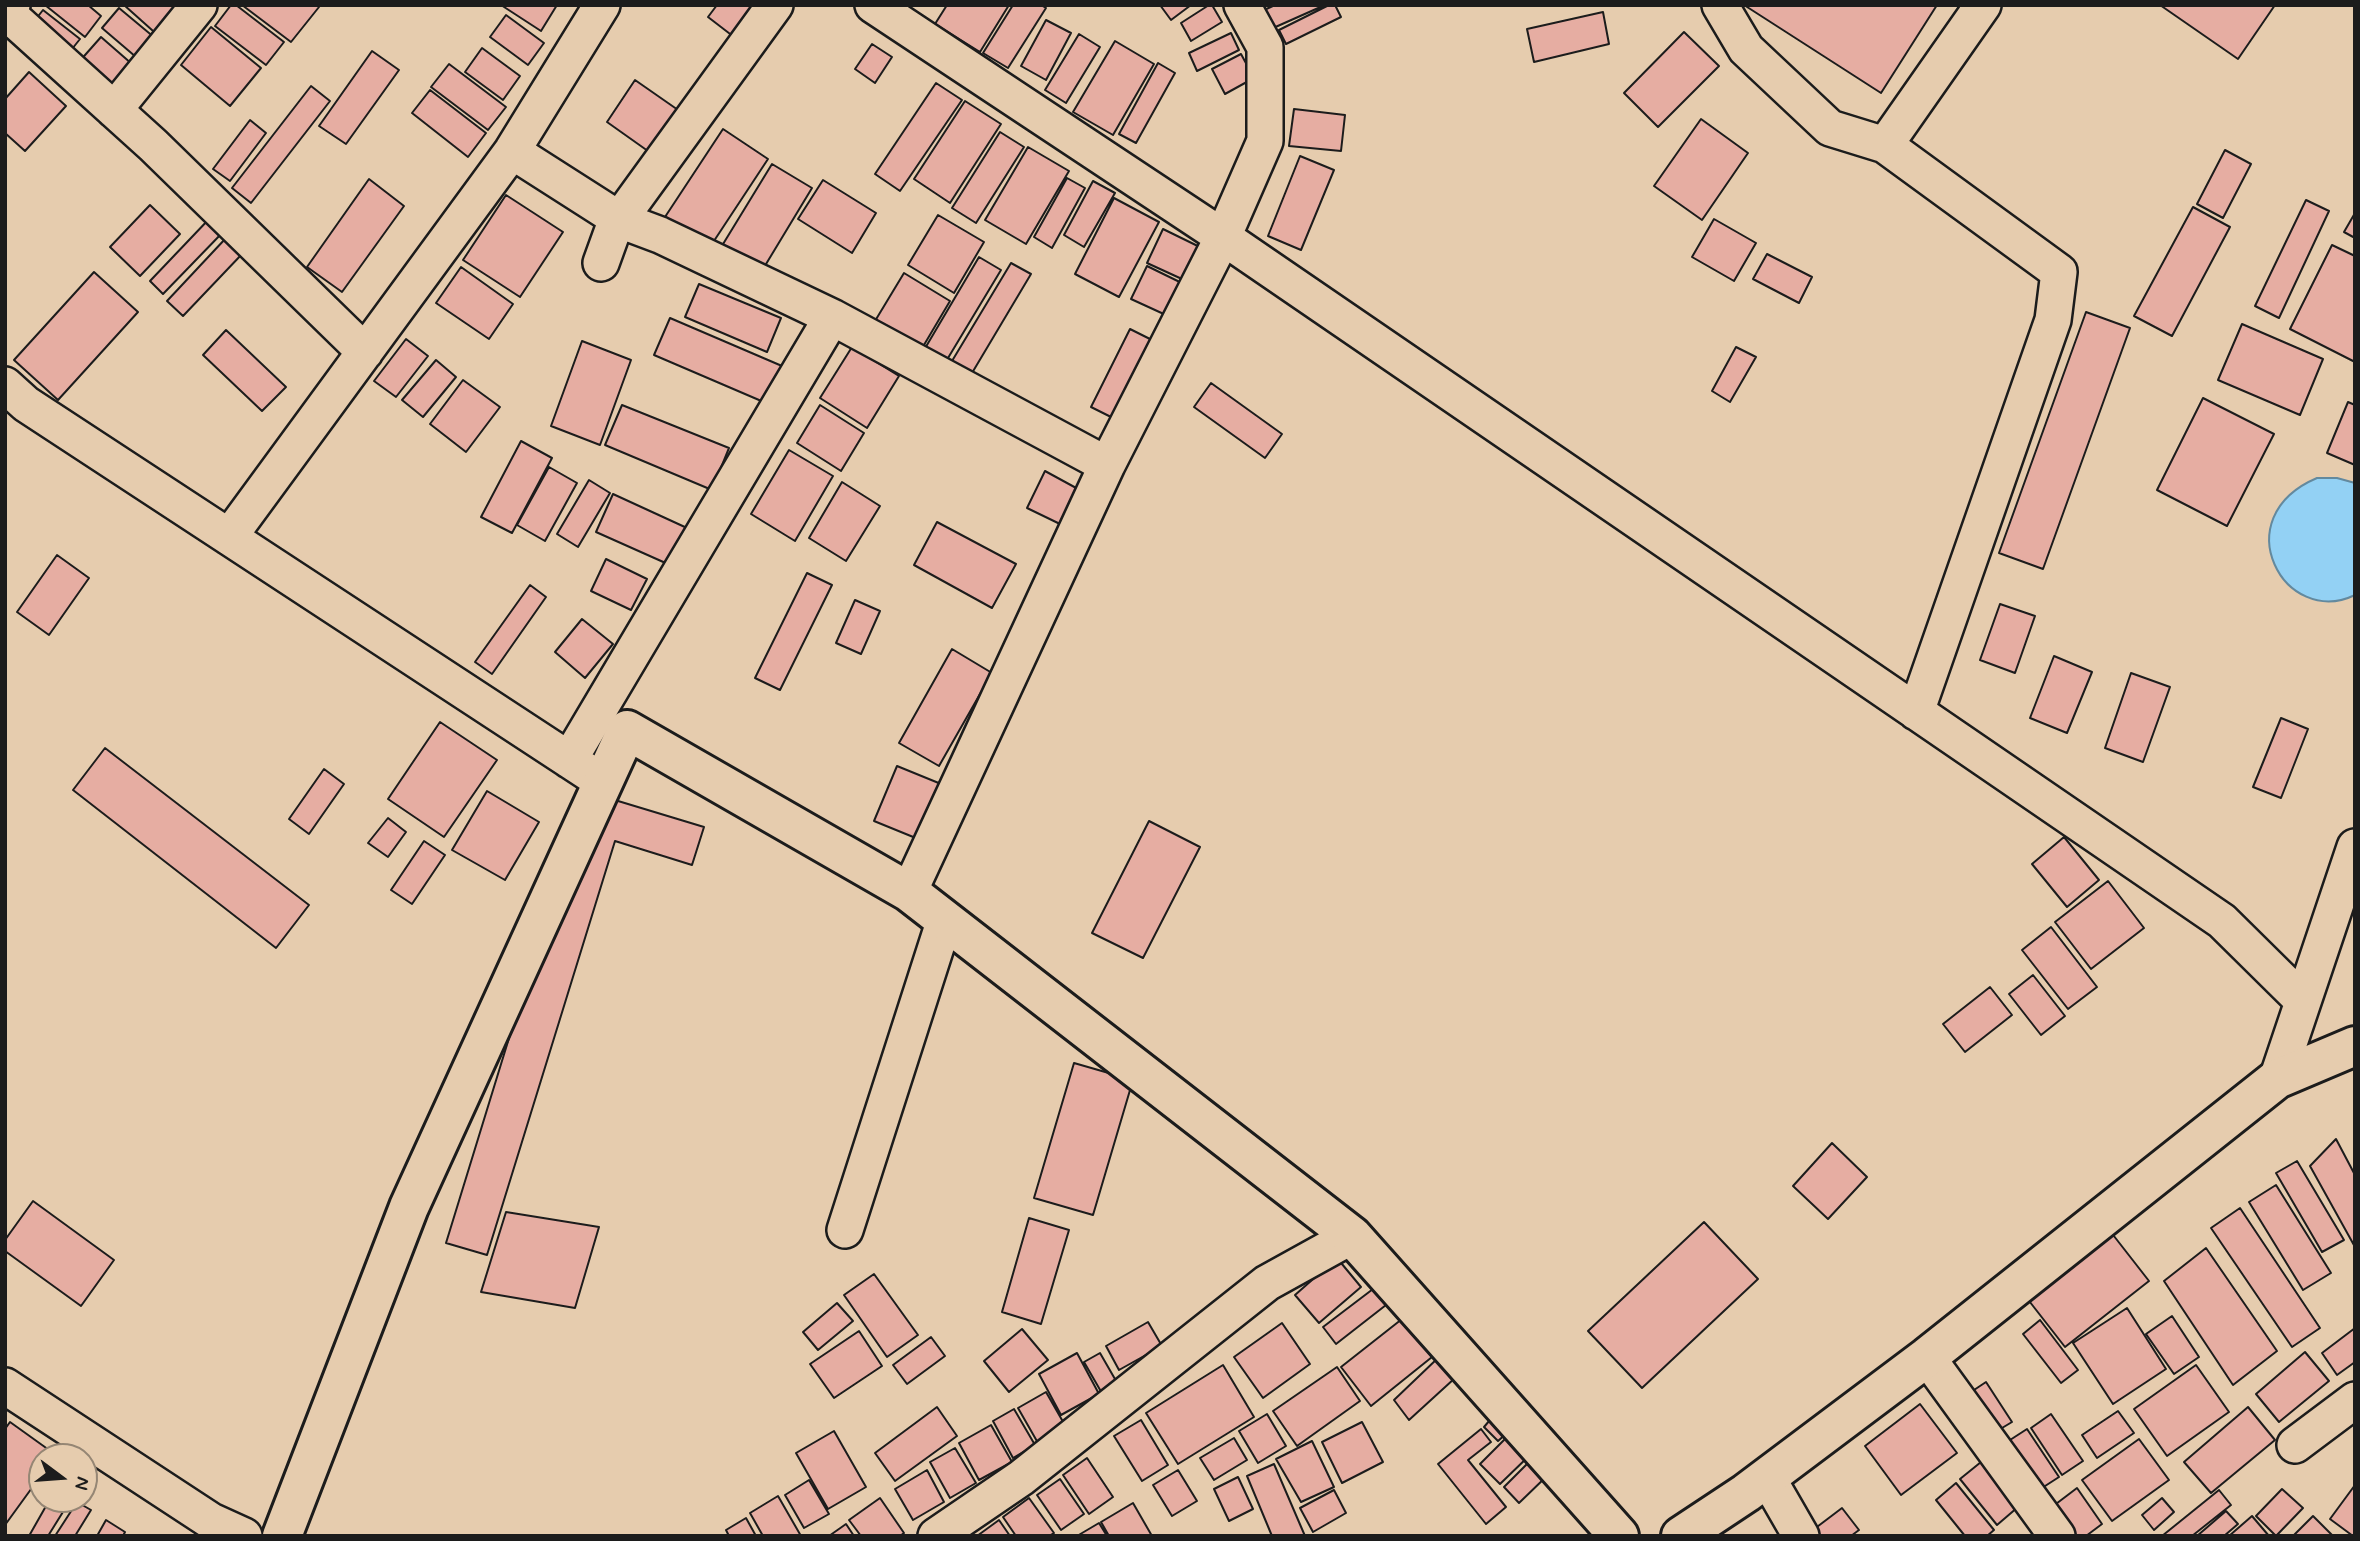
<!DOCTYPE html>
<html>
<head>
<meta charset="utf-8">
<style>
	body { margin:0 }
	#map { position:relative; width:2360px; height:1541px; overflow:hidden; background:#e6ccae; font-family:Mynerve,sans-serif }
	canvas { display:block }
	.frame { position:absolute; inset:0; border:7px solid #1c1c1c; pointer-events:none }
	.north { position:absolute; left:28px; top:1443px; width:70px; height:70px; box-sizing:border-box; background:#e6ccae; border:2px solid #958674; border-radius:50%; rotate:106deg; font-size:19px; font-weight:700; line-height:28px; text-align:center; color:#1c1c1c }
	.north::after { content:''; display:block; margin:auto; width:24px; height:32px; background:#1c1c1c; clip-path:polygon(50% 0,100% 100%,50% 72%,0 100%) }
</style>
</head>
<body>
<div id="map">
<canvas width="2360" height="1541"></canvas>
<div class="frame"></div>
<div class="north">N</div>
</div>
<script>
const ctx = document.querySelector('canvas').getContext('2d');
ctx.lineJoin = 'round';
function paint(path, color) { ctx.fillStyle = color; ctx.fill(path, 'evenodd'); }
function stroke(path, color, width, dash) { ctx.strokeStyle = color; ctx.lineWidth = width; ctx.lineCap = dash ? 'butt' : 'round'; ctx.setLineDash(dash || []); ctx.stroke(path); }
const water = new Path2D(`
	M2317,478H2337L2355,483V595C2285,629 2223,518 2317,478Z`);
const building = new Path2D(`
	M45,5H88L101,16L85,37Z
	M124,5H184L162,39Z
	M231,5H236L284,42L266,65L215,26Z
	M242,5H317L319,7L291,42Z
	M501,5H557L541,31Z
	M717,5H759L734,37L708,17Z
	M947,5H1009L980,52L935,24Z
	M1013,5H1041L1046,8L1008,68L983,53Z
	M1160,5H1191L1171,20Z
	M1209,5H1212L1222,22L1191,41L1181,23Z
	M1275,5H1325L1271,29L1262,11Z
	M1329,5H1335L1341,17L1286,44L1279,30Z
	M1744,5H1937L1881,93Z
	M2160,5H2275L2238,59Z
	M119,8L161,43L143,63L102,28Z
	M43,10L80,39L68,54L32,24Z
	M1603,12L1609,44L1534,62L1527,29Z
	M506,15L544,43L528,65L490,37Z
	M1046,20L1071,33L1046,80L1021,66Z
	M211,27L261,68L230,106L181,65Z
	M1684,32L1719,66L1658,127L1624,93Z
	M1231,33L1239,50L1197,71L1189,53Z
	M1079,34L1100,47L1066,103L1045,90Z
	M101,37L140,71L118,97L78,63Z
	M1115,41L1154,64L1113,135L1073,112Z
	M872,44L892,57L875,83L855,69Z
	M482,48L520,76L503,100L465,72Z
	M372,51L399,70L346,144L319,126Z
	M1241,54L1254,78L1225,94L1212,69Z
	M1158,63L1175,73L1136,143L1119,134Z
	M449,64L506,107L488,130L431,87Z
	M29,72L66,106L25,151L5,133V99Z
	M635,80L691,119L662,161L607,122Z
	M936,83L962,100L900,191L875,174Z
	M311,86L330,101L251,203L232,188Z
	M430,90L486,133L468,157L412,113Z
	M965,101L1001,124L950,203L914,179Z
	M1294,109L1345,115L1341,151L1289,146Z
	M1701,119L1748,153L1702,220L1654,186Z
	M250,120L266,133L230,181L213,169Z
	M723,129L768,159L708,250L663,220Z
	M1000,132L1024,147L976,223L952,208Z
	M1028,147L1069,171L1026,244L985,220Z
	M2225,150L2251,164L2223,218L2197,204Z
	M1300,156L1334,170L1301,250L1268,236Z
	M772,164L812,188L760,274L720,249Z
	M1067,178L1085,188L1052,248L1034,237Z
	M369,179L404,206L342,292L307,267Z
	M823,180L876,213L852,253L798,219Z
	M1093,181L1115,193L1084,247L1064,235Z
	M506,195L563,232L520,297L463,260Z
	M1114,198L1159,222L1119,297L1075,274Z
	M2306,200L2329,211L2279,318L2255,306Z
	M150,205L180,234L140,276L110,247Z
	M2193,207L2230,227L2172,336L2134,316Z
	M2355,213V238L2344,232Z
	M938,215L984,242L954,293L908,265Z
	M210,218L224,231L163,294L150,281Z
	M1714,219L1756,243L1734,281L1692,257Z
	M1163,229L1210,252L1195,285L1147,263Z
	M226,238L243,253L183,316L167,301Z
	M2332,245L2355,256V362L2290,329Z
	M1767,254L1812,277L1799,303L1753,279Z
	M979,257L1001,270L945,363L924,350Z
	M1011,263L1031,274L972,373L952,361Z
	M1147,266L1194,289L1179,321L1131,299Z
	M461,267L513,304L489,339L436,303Z
	M94,272L138,312L58,400L14,360Z
	M904,273L950,301L921,350L875,321Z
	M699,284L781,318L767,352L685,317Z
	M2086,312L2130,328L2043,569L1999,553Z
	M670,318L782,366L766,403L654,355Z
	M2242,324L2323,359L2300,415L2218,380Z
	M1130,329L1164,346L1125,424L1091,407Z
	M226,330L286,387L262,411L203,355Z
	M406,339L428,356L396,397L374,381Z
	M582,341L631,360L600,445L551,426Z
	M852,347L899,376L867,428L820,398Z
	M1736,347L1756,357L1730,402L1712,391Z
	M436,360L456,377L423,417L402,400Z
	M463,380L500,407L466,452L430,424Z
	M1211,383L1282,434L1265,458L1194,407Z
	M2203,398L2274,434L2227,526L2157,490Z
	M2348,402L2355,405V465L2327,453Z
	M622,405L729,448L712,490L605,445Z
	M820,405L864,433L841,471L797,443Z
	M521,441L552,458L512,533L481,517Z
	M789,450L833,476L795,541L751,514Z
	M549,467L577,483L545,541L517,525Z
	M1045,471L1078,489L1060,524L1027,508Z
	M589,480L610,493L578,547L557,534Z
	M842,482L880,506L846,561L809,538Z
	M613,494L687,528L670,565L596,532Z
	M937,522L1016,564L992,608L914,565Z
	M57,555L89,578L49,635L17,612Z
	M606,559L647,579L631,610L591,591Z
	M807,573L832,585L780,690L755,678Z
	M530,585L546,597L492,674L475,662Z
	M855,600L880,611L861,654L836,643Z
	M2000,604L2035,616L2015,673L1980,660Z
	M582,619L613,644L585,678L555,652Z
	M952,649L992,673L939,766L899,743Z
	M2054,656L2092,672L2067,733L2030,718Z
	M2131,673L2170,687L2143,762L2105,748Z
	M2281,718L2308,729L2281,798L2253,787Z
	M440,722L497,760L444,837L388,799Z
	M105,748L309,905L276,948L73,790Z
	M897,766L946,786L923,841L874,821Z
	M324,769L344,784L309,834L289,819Z
	M487,791L539,822L505,880L452,850Z
	M585,791L704,827L692,865L615,841L487,1255L446,1243Z
	M388,818L406,832L388,857L368,843Z
	M1149,821L1200,847L1143,958L1092,933Z
	M2064,837L2099,880L2067,907L2032,864Z
	M424,841L445,855L412,904L391,890Z
	M2108,881L2144,928L2091,969L2055,922Z
	M2051,927L2097,987L2068,1009L2022,950Z
	M2033,975L2065,1016L2041,1035L2009,994Z
	M1990,987L2012,1015L1965,1052L1943,1024Z
	M1074,1063L1133,1080L1093,1215L1034,1198Z
	M2336,1139L2355,1175V1247L2310,1166Z
	M1832,1143L1867,1177L1828,1219L1793,1186Z
	M2297,1161L2344,1240L2322,1252L2276,1173Z
	M2276,1185L2331,1273L2303,1290L2249,1202Z
	M33,1201L114,1260L81,1306L5,1251V1240Z
	M2240,1208L2320,1328L2292,1347L2211,1228Z
	M506,1212L599,1227L575,1308L481,1292Z
	M1029,1218L1069,1230L1041,1324L1002,1312Z
	M1704,1222L1758,1279L1642,1388L1588,1331Z
	M2103,1222L2149,1281L2065,1347L2019,1288Z
	M2206,1248L2277,1351L2233,1385L2164,1281Z
	M1337,1258L1361,1287L1319,1323L1295,1295Z
	M874,1274L918,1335L887,1357L844,1295Z
	M1373,1289L1386,1305L1336,1344L1323,1327Z
	M837,1303L853,1321L818,1350L803,1332Z
	M2127,1308L2166,1369L2113,1404L2073,1343Z
	M2172,1316L2199,1357L2174,1374L2146,1334Z
	M1402,1319L1432,1357L1371,1406L1341,1367Z
	M2040,1320L2078,1370L2061,1383L2023,1334Z
	M1148,1322L1162,1346L1119,1370L1106,1346Z
	M1282,1323L1310,1364L1263,1398L1234,1357Z
	M2355,1328V1362L2337,1375L2322,1353Z
	M1022,1329L1048,1360L1009,1392L984,1361Z
	M859,1331L882,1366L834,1398L810,1364Z
	M931,1337L945,1356L907,1384L893,1365Z
	M2305,1352L2329,1381L2279,1422L2256,1394Z
	M1077,1353L1099,1394L1061,1415L1039,1374Z
	M1100,1353L1119,1386L1103,1395L1084,1362Z
	M1439,1357L1455,1378L1409,1420L1394,1400Z
	M1223,1365L1254,1417L1178,1464L1146,1413Z
	M2196,1365L2229,1412L2167,1456L2134,1409Z
	M1337,1367L1360,1401L1297,1446L1273,1411Z
	M1986,1382L2012,1422L1997,1431L1971,1392Z
	M1046,1392L1066,1427L1038,1443L1018,1408Z
	M1920,1404L1957,1453L1901,1495L1865,1446Z
	M937,1407L957,1436L895,1481L875,1453Z
	M2248,1407L2275,1440L2211,1493L2184,1462Z
	M1014,1409L1035,1445L1013,1458L993,1421Z
	M2118,1411L2134,1433L2097,1458L2082,1435Z
	M1267,1414L1286,1446L1258,1463L1239,1431Z
	M1495,1414L1508,1432L1498,1441L1484,1427Z
	M2051,1414L2083,1461L2062,1475L2031,1428Z
	M1141,1420L1168,1465L1142,1481L1114,1436Z
	M10,1422L56,1455L42,1457V1474L5,1525V1429Z
	M1362,1422L1383,1462L1342,1483L1322,1442Z
	M991,1425L1012,1462L979,1480L959,1443Z
	M1481,1429L1491,1442L1468,1460L1506,1507L1486,1524L1438,1464Z
	M2027,1429L2059,1477L2042,1488L2010,1440Z
	M834,1431L866,1487L828,1509L796,1453Z
	M1511,1433L1531,1454L1500,1484L1480,1464Z
	M1234,1438L1247,1460L1214,1480L1200,1458Z
	M2139,1439L2169,1480L2112,1521L2082,1480Z
	M1312,1441L1334,1487L1301,1502L1276,1459Z
	M955,1448L976,1483L950,1498L930,1462Z
	M1087,1458L1113,1497L1089,1514L1063,1475Z
	M1533,1458L1549,1474L1519,1503L1504,1487Z
	M1981,1462L2018,1507L1997,1525L1960,1479Z
	M1274,1464L1305,1536H1272L1247,1476Z
	M927,1470L944,1502L913,1520L895,1489Z
	M1178,1470L1197,1501L1172,1516L1153,1485Z
	M1238,1477L1253,1509L1229,1521L1214,1489Z
	M1060,1479L1084,1514L1061,1530L1037,1495Z
	M809,1480L829,1514L804,1528L785,1495Z
	M1956,1483L1994,1530L1987,1536H1965L1936,1500Z
	M2355,1485V1536H2353L2330,1519Z
	M2077,1488L2102,1524L2086,1536H2066L2048,1510Z
	M2282,1489L2303,1508L2276,1536L2256,1516Z
	M1334,1490L1346,1513L1313,1532L1300,1508Z
	M2219,1490L2231,1505L2192,1536H2162Z
	M778,1496L801,1536H763L750,1513Z
	M880,1498L904,1533L900,1536H861L849,1520Z
	M1029,1498L1054,1533L1049,1536H1016L1003,1517Z
	M2162,1498L2174,1512L2154,1530L2142,1515Z
	M50,1499H71L48,1536H29Z
	M77,1502L91,1510L75,1536H55Z
	M1133,1503L1152,1536H1109L1101,1522Z
	M1842,1508L1859,1530L1851,1536H1805Z
	M2226,1511L2238,1524L2224,1536H2197Z
	M2252,1516L2269,1536H2229Z
	M2313,1516L2333,1536H2293Z
	M746,1518L756,1536H729L726,1530Z
	M106,1520L125,1532L123,1536H97Z
	M999,1520L1010,1536H977Z
	M1099,1523L1107,1536H1077Z
	M846,1524L854,1536H829Z`);
const minor = new Path2D(`
	M12,5L7,13L153,145L365,352
	M873,5L1223,237L2222,921L2303,1001
	M1720,5L1746,49L1830,128L1885,145L2059,272L2053,320L1916,712
	M114,110L199,5
	M1885,145L1983,5
	M512,151L620,220L660,235L832,317L1107,465
	M601,263L614,227L775,5
	M5,385L26,404L603,782
	M229,537L512,151L602,5
	M569,760L832,317
	M909,892L1107,465L1223,237L1265,141V47L1242,5
	M2277,1079L2355,847
	M845,1230L945,919
	M1927,1357L2057,1536
	M5,1386L211,1521L244,1536
	M2295,1445L2355,1400
	M1767,1477L1801,1536
	M936,1536L1021,1478L1267,1283L1352,1236`);
const tertiary = new Path2D(`
	M282,1536L409,1207L627,730L909,892L1352,1236L1619,1536`);
const secondary = new Path2D(`
	M1681,1536L1746,1493L1927,1357L2277,1079L2355,1046`);
paint(water, '#93d1f4');
stroke(water, '#63899e', 2);
paint(building, '#e6ada2');
stroke(building, '#1c1c1c', 2);
stroke(minor, '#1c1c1c', 40);
stroke(tertiary, '#1c1c1c', 44);
stroke(secondary, '#1c1c1c', 44);
stroke(minor, '#e6ccae', 35);
stroke(tertiary, '#e6ccae', 38);
stroke(secondary, '#e6ccae', 38);
</script>
</body>
</html>
